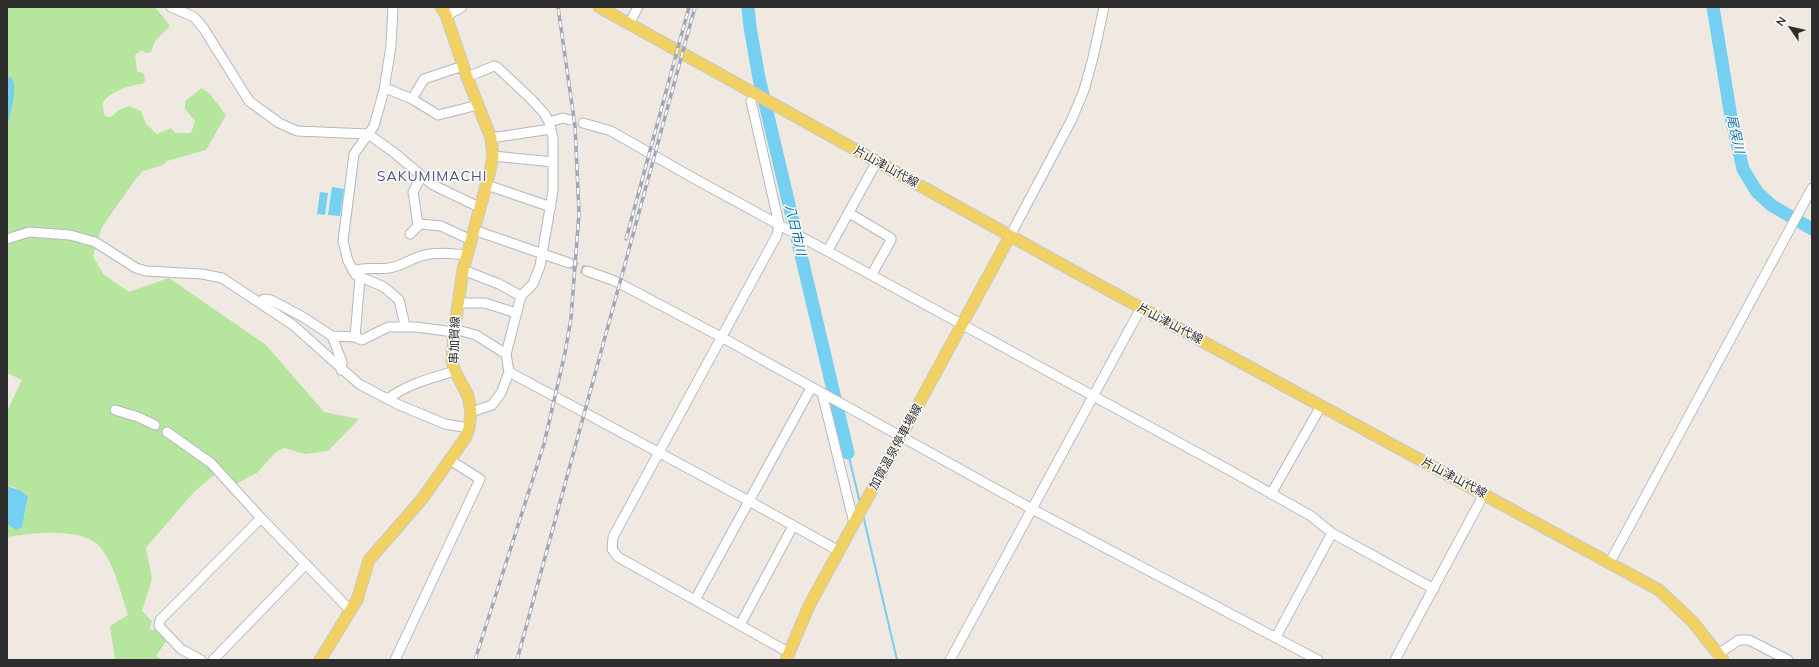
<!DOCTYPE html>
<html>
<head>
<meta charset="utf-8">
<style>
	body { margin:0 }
	#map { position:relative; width:1819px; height:667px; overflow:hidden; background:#efe9e1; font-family:Mulish,sans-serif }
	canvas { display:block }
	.frame { position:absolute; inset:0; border:8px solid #2e2e2e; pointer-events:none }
	.north { position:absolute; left:1771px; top:8px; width:40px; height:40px; -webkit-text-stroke:3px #fff; paint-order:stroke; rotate:304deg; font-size:11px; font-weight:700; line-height:16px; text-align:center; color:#2e2e2e }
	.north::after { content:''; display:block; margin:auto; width:14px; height:18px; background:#2e2e2e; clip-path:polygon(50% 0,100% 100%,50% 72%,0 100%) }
</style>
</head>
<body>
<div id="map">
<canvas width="1819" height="667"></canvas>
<div class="frame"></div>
<div class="north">N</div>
</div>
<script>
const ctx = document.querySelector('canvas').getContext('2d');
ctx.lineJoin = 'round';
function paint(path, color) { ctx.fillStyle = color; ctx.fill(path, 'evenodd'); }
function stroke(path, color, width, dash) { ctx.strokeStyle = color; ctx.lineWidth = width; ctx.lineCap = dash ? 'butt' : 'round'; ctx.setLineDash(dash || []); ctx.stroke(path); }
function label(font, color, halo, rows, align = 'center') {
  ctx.font = font + ' Mulish,"Noto Sans JP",sans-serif'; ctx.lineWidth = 3; ctx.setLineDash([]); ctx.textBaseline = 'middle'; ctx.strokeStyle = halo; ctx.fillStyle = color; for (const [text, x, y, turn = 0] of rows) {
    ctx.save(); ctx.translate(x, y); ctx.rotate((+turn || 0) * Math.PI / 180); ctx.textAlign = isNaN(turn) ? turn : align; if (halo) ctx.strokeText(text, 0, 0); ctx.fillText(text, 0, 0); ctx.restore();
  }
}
const green = new Path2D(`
	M7,7H155L170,26L155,41L151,52L146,53L142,50L135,55L137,71L144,74L145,81L142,84C132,84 110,92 104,101C101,106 104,111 105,116L111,117L119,110L129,106L141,111L146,124L157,134L171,128L176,133H191L195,121L185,109V101L202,88L210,94L226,115L206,150L167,161L163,165L143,171L135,180L102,227L93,256L103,274L129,292L169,278L266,345L324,412L359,419L328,451L305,454L284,448L276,452L257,473L236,484L222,468L194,492L149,544L146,548L152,579L142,611L152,621L149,629L158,630L167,640L156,656L163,660H115L110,626L128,615C121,594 115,566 101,548C84,526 31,533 7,537V524L14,529L24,518L28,496L14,487L7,486V411L22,380L7,373V127L13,101L7,79Z`);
const water = new Path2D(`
	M8,77H11C19,87 10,115 7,127Z
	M332,187L344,189L340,216L328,215Z
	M320,192L328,193L325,215L317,214Z
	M7,486L19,490L28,496L22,527L16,530L7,524Z`);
const stream = new Path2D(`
	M848,453L860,503
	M863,515L897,660`);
const river = new Path2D(`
	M748,7L750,27L759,78L848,453
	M1713,7L1731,117L1743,169L1757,192L1771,205L1812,229`);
const minorTunnel = new Path2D(`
	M569,263L587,271`);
const minor = new Path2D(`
	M171,7L194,17L204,29L249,101L279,123L297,131L368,134L392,151L433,185L481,208
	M393,7L391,46L384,90L374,126L354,154L343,241L348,261L356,275L384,287L399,300L404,321V327
	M446,16L462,7
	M629,24L638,7
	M467,77L494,66L497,67L530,98L544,113L549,122L553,138V191L540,266L533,284L521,296L506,354L509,372L501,393L492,405L471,412
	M385,88L412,99L438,115L478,105
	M412,99L424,79L463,66
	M751,101L779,224L777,235L613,537L612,549L618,557L788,652
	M549,122L563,118L570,120
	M583,123L611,131L695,179L1231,471L1311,516L1332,533L1434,589
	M491,138L551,129
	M493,156L553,162
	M487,185L551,207
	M849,213L891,238V240L872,274
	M418,225L413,192L421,177
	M474,230L569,263
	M410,234L420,224L441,226L471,240
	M1010,236L1072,119L1084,90L1093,58L1104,7
	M7,239L29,232L70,235L95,242L136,268L146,271L202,274L222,278L293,325L359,384L397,404L445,424L469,428
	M828,250L876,163
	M463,270L499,284L521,296
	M353,271C365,266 376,270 389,268C401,266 407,261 418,257C433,251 451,254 467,255
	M587,271L615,281L723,338L1032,509L1318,660
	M259,302L264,299L271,300L303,317L332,336L355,337L362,340L388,327H416L454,332
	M457,303H485L516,313
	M454,329L476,335L506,354
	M332,336L342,362L341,370
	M355,337L360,278
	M509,372L749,501L811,388
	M822,393L854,523
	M388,399C407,384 432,378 455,371
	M115,410L138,417L155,425
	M167,432L211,463L261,518L351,611
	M1271,494L1321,406
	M1610,562L1812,188
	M695,600L749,501L839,551
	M740,625L793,526
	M1276,637L1332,533
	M1718,654L1739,640H1749L1788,660
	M201,660L181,649L159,626L160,620L261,518
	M213,660L306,564
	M395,660L480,479L450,460
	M950,660L1141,308
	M1395,660L1484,494`);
const major = new Path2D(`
	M599,7L1077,273L1659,590L1692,621L1723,660
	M320,660L357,600L369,560L422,499L466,437L469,428L471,412L468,396L455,371L452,361L454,332L463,270L489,175L493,156L491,138L467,77L446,15L441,7
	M786,660L809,606L1010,236`);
const rail = new Path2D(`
	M626,239L689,7
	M475,660L544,444L565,353L571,318L579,213L575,126L558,7
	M517,660L695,7`);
const streetNames = [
	["片山津山代線",886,167,29],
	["片山津山代線",1170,324,28],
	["串加賀線",455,340,-88],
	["加賀温泉停車場線",896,447,-61],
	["片山津山代線",1454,478,28]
];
const waterNames = [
	["尾俣川",1735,134,77],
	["八日市川",795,230,77]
];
const quarterNames = [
	["SAKUMIMACHI",432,177]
];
paint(green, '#b6e59e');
paint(water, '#75cff0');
stroke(stream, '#75cff0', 2);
stroke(river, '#75cff0', 13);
stroke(minorTunnel, '#c8c4bd', 9, [9, 4.5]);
stroke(minor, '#b4b7c1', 11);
stroke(major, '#c9c9c9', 13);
stroke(minor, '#fff', 9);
stroke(major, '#f2d163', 11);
stroke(rail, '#a3a6b8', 3.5);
stroke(rail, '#fff', 2, [6]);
label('12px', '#2e2e2e', '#fff', streetNames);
label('italic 13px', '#0d6fa3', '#fff', waterNames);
ctx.letterSpacing = '1px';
label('14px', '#4d5680', '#fff', quarterNames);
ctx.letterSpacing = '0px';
</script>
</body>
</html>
